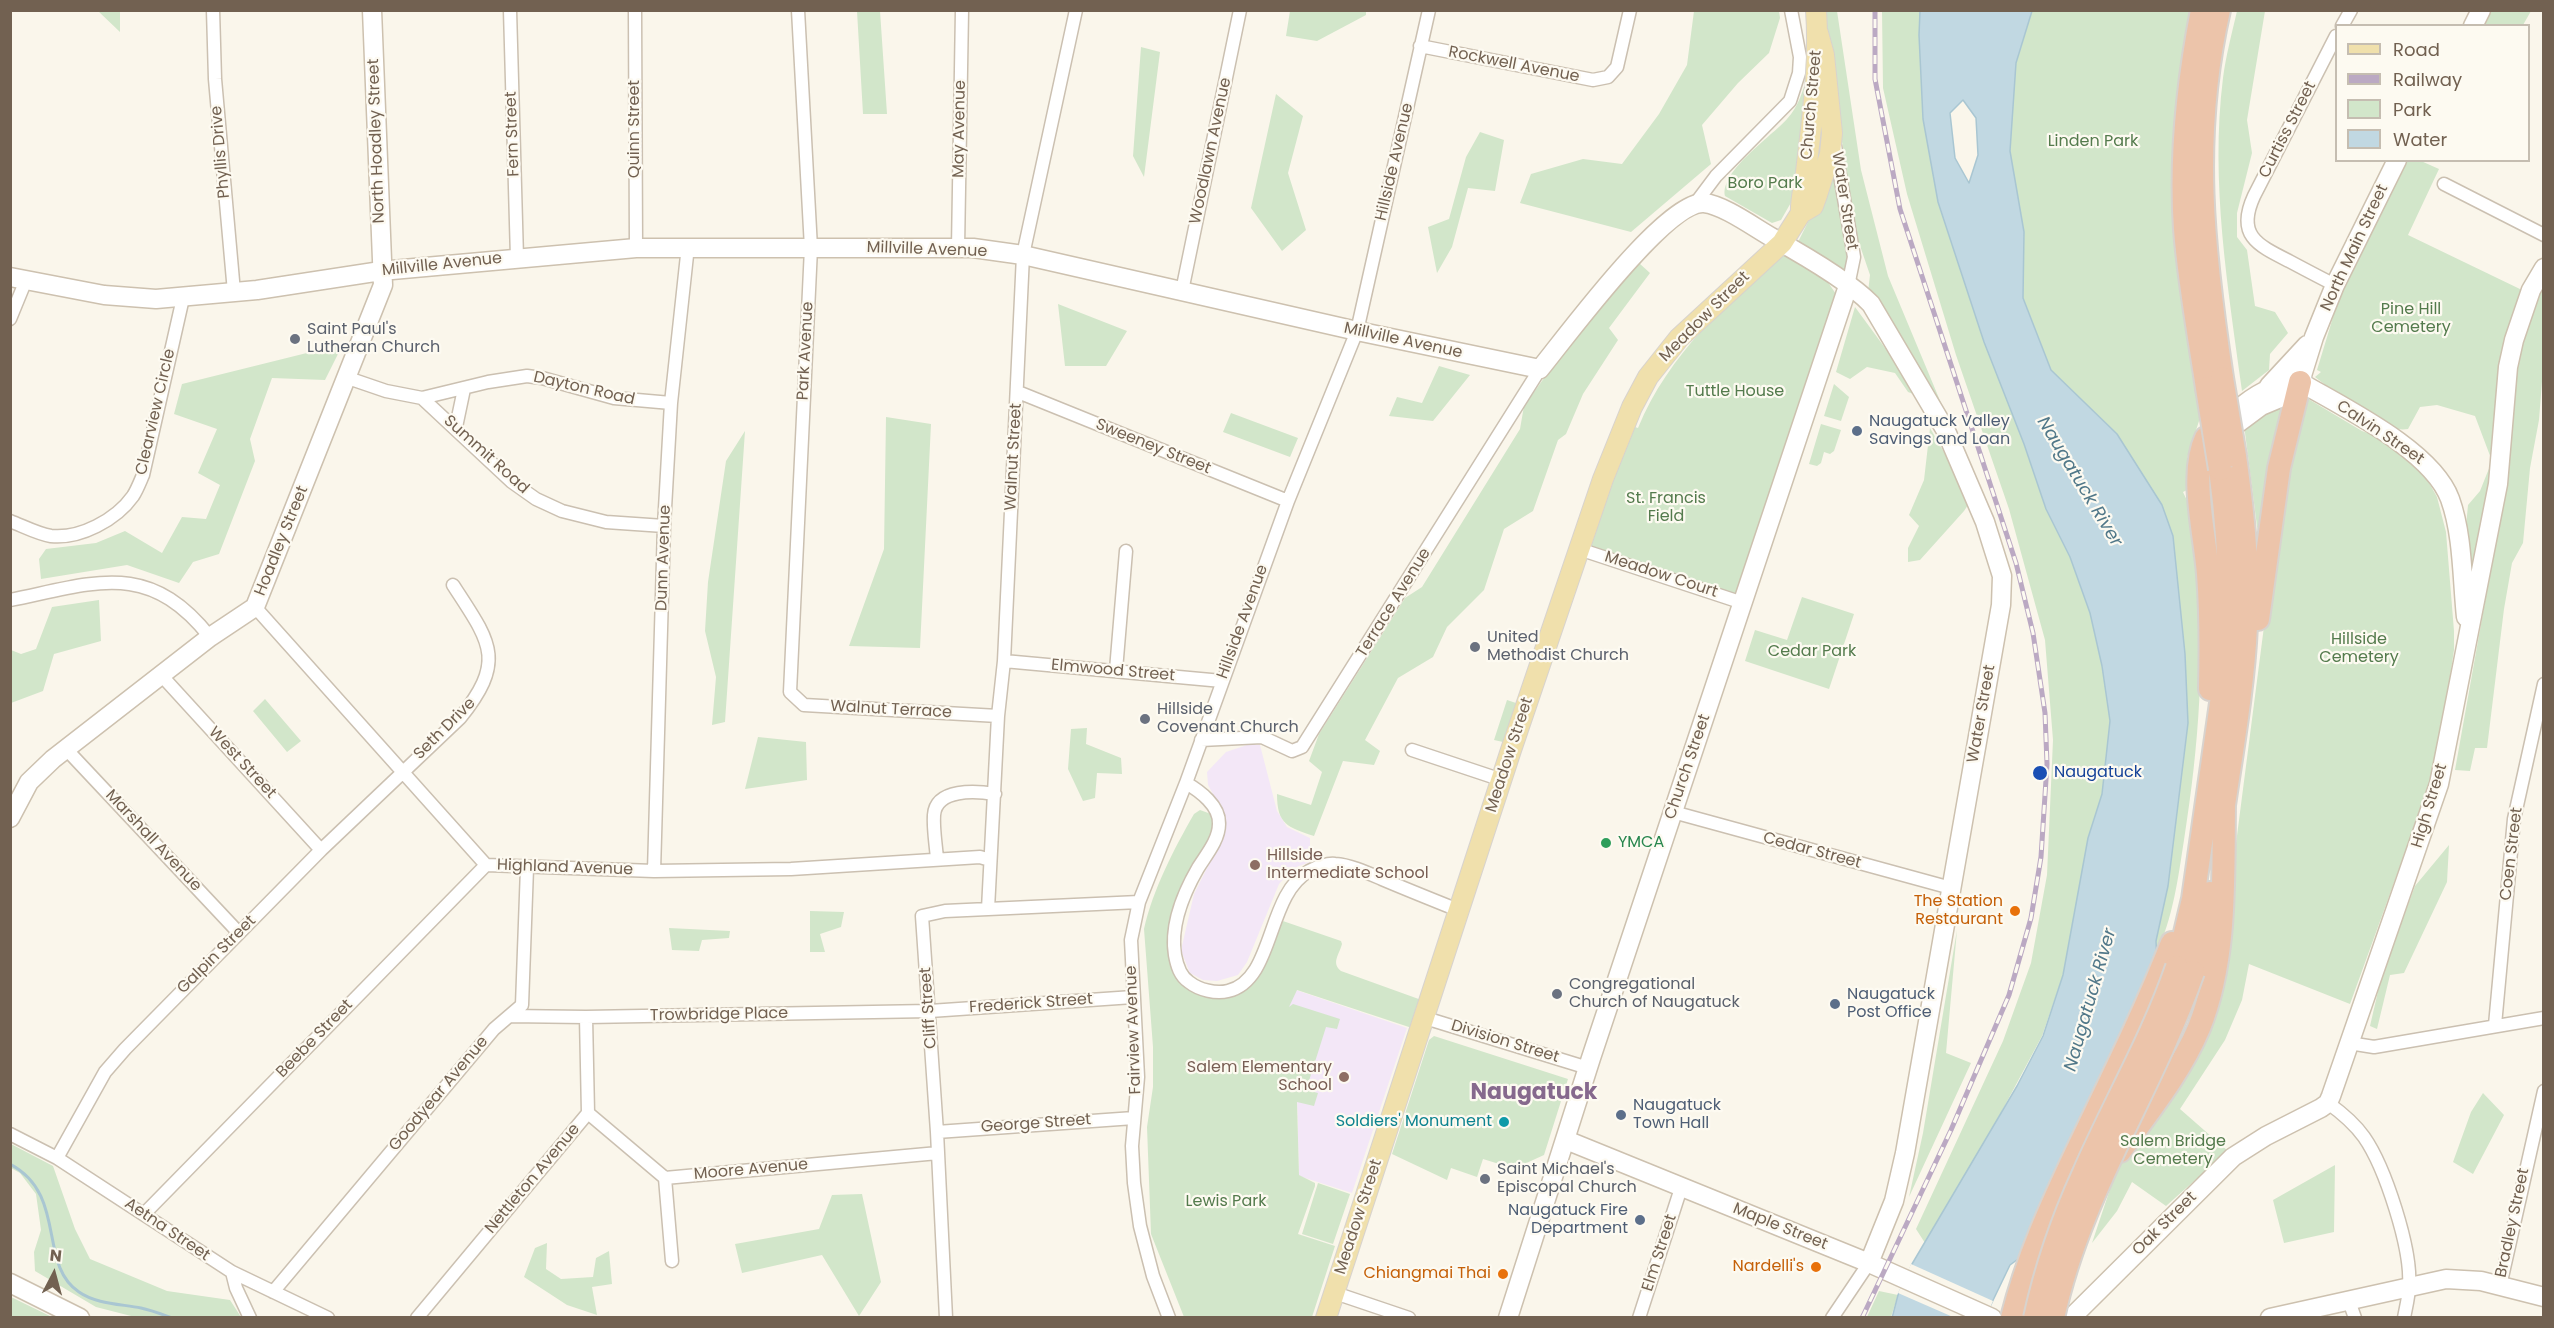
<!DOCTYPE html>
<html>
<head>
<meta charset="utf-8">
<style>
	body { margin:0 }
	#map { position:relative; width:2554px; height:1328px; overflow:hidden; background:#faf6eb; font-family:Poppins,sans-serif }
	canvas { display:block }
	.frame { position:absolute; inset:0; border:12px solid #726151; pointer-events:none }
	.legend { position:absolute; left:2335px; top:24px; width:195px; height:138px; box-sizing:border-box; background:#fdfaf1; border:2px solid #c5bdb1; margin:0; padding:8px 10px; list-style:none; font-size:18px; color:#726151 }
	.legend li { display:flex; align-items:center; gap:12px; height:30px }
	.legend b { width:30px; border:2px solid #c5bdb1 }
	.north { position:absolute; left:24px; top:1244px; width:60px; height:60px; -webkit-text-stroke:4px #fdfaf1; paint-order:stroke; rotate:6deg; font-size:16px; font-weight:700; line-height:24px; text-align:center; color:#726151 }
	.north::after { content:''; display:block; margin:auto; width:21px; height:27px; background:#726151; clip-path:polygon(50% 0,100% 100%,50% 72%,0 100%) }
</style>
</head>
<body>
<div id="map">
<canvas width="2554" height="1328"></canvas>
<div class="frame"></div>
<ul class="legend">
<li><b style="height:8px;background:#f0e0ac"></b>Road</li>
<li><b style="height:8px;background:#bba9c3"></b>Railway</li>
<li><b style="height:16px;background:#d2e6ca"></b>Park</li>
<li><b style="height:16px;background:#c1d8e2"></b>Water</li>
</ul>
<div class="north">N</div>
</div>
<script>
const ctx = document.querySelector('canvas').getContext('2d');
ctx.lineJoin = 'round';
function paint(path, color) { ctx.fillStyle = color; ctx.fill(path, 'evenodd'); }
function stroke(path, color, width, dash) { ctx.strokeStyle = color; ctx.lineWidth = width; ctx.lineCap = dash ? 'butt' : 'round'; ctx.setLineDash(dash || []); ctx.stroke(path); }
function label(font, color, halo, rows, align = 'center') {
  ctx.font = font + ' Poppins,sans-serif'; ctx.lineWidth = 4.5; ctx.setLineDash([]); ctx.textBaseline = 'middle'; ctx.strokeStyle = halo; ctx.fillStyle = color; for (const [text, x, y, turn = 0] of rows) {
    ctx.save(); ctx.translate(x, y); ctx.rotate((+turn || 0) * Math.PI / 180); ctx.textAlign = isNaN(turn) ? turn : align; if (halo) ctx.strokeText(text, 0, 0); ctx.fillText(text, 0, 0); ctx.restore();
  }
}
const education = new Path2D(`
	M1250,744L1260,745L1277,811L1287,827L1310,838V862L1294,868L1279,884L1247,962L1238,975L1217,981L1203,980L1190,973L1182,953V946L1194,894L1217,848L1219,805L1208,785L1207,772L1226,752Z
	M1296,990L1407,1028L1352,1193L1299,1176L1297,1097L1283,1028L1289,1004Z`);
const green = new Path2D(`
	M98,11H120V32Z
	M857,11H880L887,114H863Z
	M1290,11H1366V15L1317,41L1286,36Z
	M1694,11H1779L1780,18L1769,53L1738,83L1702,125L1711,164L1631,232L1520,203L1531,174L1583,159L1622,164L1659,114L1687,65Z
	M1823,11H1837L1861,170L1888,276L1941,403L1868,292L1870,275L1855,231Z
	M1882,11H1920L1919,35L2024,444L2046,509L2070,557L2090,613L2102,666L2110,721L2102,794L2088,838L2063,975L2042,1036L1981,1150L1925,1243L1916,1229L2003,1041L2031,963L2047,875L2053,740L2045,640L2009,509L1956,355L1907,194L1883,88Z
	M2032,11H2191L2183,298L2200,418L2187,458L2189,489L2183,492C2194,512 2194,535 2196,558C2206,653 2199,746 2184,840C2178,879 2173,918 2156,954V941L2168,886L2117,434L2051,370L2023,298L2024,232L2010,151L2016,63Z
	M2237,11H2265L2247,120L2252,153L2237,213V237L2247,250L2255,306L2275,312L2288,333L2270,354L2269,370L2242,391C2228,287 2210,182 2223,78C2226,55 2232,33 2237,11Z
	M2491,11H2531L2523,25L2481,26Z
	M1141,47L1160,52L1144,177L1133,156Z
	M1808,74L1809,111L1793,199L1781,220L1772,223L1725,196C1720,171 1771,137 1787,119C1799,106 1803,90 1808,74Z
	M1276,94L1303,116L1288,173L1306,230L1282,251L1251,208Z
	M1480,132L1504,140L1495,191L1468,188L1452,247L1437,273L1428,227L1449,219L1466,157Z
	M1834,160L1850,265L1848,277L1798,242L1825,188Z
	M2406,161H2421L2439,169L2408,235L2522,290L2492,495L2471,594L2464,547L2468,505L2480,491L2492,461L2475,416L2437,405L2420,407L2408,429C2380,434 2338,394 2315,377L2321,372L2317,370L2341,291Z
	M1784,249L1821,272L1838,297L1744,604L1579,549L1625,424L1638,428C1669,353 1727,304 1784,249Z
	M1639,263L1650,273L1609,328L1618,340L1583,394L1566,434L1558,440L1533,511L1504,529L1484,590L1447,627L1433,657L1398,678L1365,740L1380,751L1374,765L1343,761L1314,836C1288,827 1277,825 1277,794L1311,805L1322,772L1309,761L1319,734L1405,598L1422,587L1520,429L1524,406L1552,367Z
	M2543,276L2544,356L2539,420L2530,468L2523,543L2512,563L2504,609L2487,748H2475L2470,771L2455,770L2496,540L2512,370Z
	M1058,304L1127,331L1106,366H1065Z
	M1855,307L1921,397L1908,392L1895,373L1867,367L1850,379L1836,372Z
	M343,344L325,380L272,378L250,439L255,461L219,554L193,562L179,583L127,565L41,579L39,559L46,549L96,543L125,531L162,553L182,517L206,519L220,485L198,473L217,429L174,414L182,384Z
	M1439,366L1470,375L1433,421L1389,416L1397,397L1422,403Z
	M1834,384L1849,397L1841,421L1824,416Z
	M2305,397L2362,431L2380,437L2423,472L2437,497L2446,532L2454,631V650L2437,764L2350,1004L2249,964L2242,1000L2225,1040L2180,1109L2228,1151L2166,1206L2132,1182L2117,1211L2092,1243L2116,1171L2183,1075L2223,990L2235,851L2282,487Z
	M2289,403L2259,542L2244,425L2263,409Z
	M1231,413L1298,438L1290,457L1223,432Z
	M886,417L931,424L920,648L849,646L884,549Z
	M1821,424L1841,430L1834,451L1830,454L1824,452L1821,463L1817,466L1809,464Z
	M1930,428L1963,485L1970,502L1964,511L1920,560L1908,562V548L1919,526L1909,515L1924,480Z
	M745,431L725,722L712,725L716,677L705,631L708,582L726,461Z
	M1802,597L1854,614L1829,689L1745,661L1755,630L1787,640Z
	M99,600L101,641L54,654L43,691L11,703V650L21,654L36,649L52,607Z
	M265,699L301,741L287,752L253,711Z
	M1507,700L1516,703L1503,742L1494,740Z
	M1087,728L1086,744L1121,758L1122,774L1097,773L1095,798L1083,801L1068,769L1071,729Z
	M758,737L806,742L807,780L745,789Z
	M1200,810L1211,814L1216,829L1170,935V963L1180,984L1200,993L1240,990L1252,984L1259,973L1280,920L1341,941L1342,944C1339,955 1331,963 1341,971L1427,1002L1418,1030L1297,990L1289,1007L1293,1004L1340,1019L1337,1029L1326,1027L1308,1084L1316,1086L1314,1092L1318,1093L1314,1106L1297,1102L1299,1175L1315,1183V1186L1298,1234L1335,1246L1312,1317H1184L1151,1234L1147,1127L1153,1087V1047L1144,929C1153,889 1174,849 1194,814Z
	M2449,845L2447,882L2404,973L2390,975L2377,1029L2370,1026L2382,974L2415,886Z
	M810,911L844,912L841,927L820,934L825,952H810Z
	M669,928L730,931L729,938L702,940L699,951L672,950Z
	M1957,930L1946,1053L1971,1063L1909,1197L1923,1133Z
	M1434,1036L1568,1079L1544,1155L1522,1165L1514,1163L1512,1168L1483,1159L1477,1177L1451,1168L1447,1180L1392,1154L1429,1040Z
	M2483,1093L2504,1115L2473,1174L2453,1162L2471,1112Z
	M11,1144L53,1166L75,1229L90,1259L167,1291L230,1300L241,1317H135L96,1307L35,1271L34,1252L41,1230L36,1194L20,1173L11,1168Z
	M2335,1165L2334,1232L2284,1243L2273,1200Z
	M1318,1183L1350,1194L1333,1244L1302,1234Z
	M862,1194L881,1282L859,1316L822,1255L742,1273L735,1244L819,1229L832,1195Z
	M547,1243L546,1269L561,1279L593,1277L596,1258L609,1251L612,1284L592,1287L597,1315L567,1305L524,1277L535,1248Z
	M1879,1291L1898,1295L1891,1317H1867Z
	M11,1297L52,1317H11Z`);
const water = new Path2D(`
	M1920,11H2032L2016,63L2010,151L2024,232L2023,298L2051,370L2117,434L2162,505L2173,536L2185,654L2188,723L2168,886L2156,941L2157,962L2021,1257L2010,1265L1985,1317L1892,1318L1898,1295L1912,1264L2017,1086L2043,1036L2063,975L2088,838L2102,794L2110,721L2102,666L2090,613L2070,557L2046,509L2024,444L1984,342L1938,202L1923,119L1919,35ZM1963,100L1976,118L1978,155L1969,183L1955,158L1950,113Z`);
const pier = new Path2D(`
	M1911,1264L1993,1301L1986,1317H1953L1898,1293Z`);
const stream = new Path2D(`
	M10,1164C68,1195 37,1264 79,1292C96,1304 121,1304 141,1308C151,1310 161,1314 172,1318`);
const street = new Path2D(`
	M213,10L215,79L234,292
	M510,10L517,258
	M635,10L636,248
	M798,10L811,248L790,692L804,705L998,716
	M1429,10L1357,331L1288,501L1186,783C1200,791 1220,806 1219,824C1219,840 1206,855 1198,868C1183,894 1170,925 1175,955C1177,966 1180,976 1189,982C1199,990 1216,994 1228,991C1275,980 1266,895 1309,871C1317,867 1326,863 1335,864C1351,865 1368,873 1382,879C1408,890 1433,900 1458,910
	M2342,26L2351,10
	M1420,46L1593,80L1608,77L1617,67L1630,10
	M1835,146L1854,257L1848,286
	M2444,184L2544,235
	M1695,204L1716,176L1790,101L1799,73L1800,57L1791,10
	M958,248L962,10
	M2335,285C2319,277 2304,269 2289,261C2257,245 2236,235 2254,196L2336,36
	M1182,291L1240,10
	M10,319L26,280
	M348,378L386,391L422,398L512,482L536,499L562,511L606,522L664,526
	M1018,392L1288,501
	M422,398L488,382L527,376L542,378L614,398L671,403
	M456,427L464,389
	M10,521C23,526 38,534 51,536C80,539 116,520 133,496C137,490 140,482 143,475L183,298
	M1579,549L1743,603
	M10,600C95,583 148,559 210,637
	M255,607L486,865L654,871L791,869L980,857L990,860
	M1004,661L1222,681
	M1116,670L1126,551
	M162,676L321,850
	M1201,740L1262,737L1292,751L1302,747L1540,369
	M67,750L238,932
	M1412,750L1502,780
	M1673,812L1951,888
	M937,859C936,845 933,829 934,815C936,788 976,791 995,794
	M654,871L664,526L671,403L688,246
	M988,909L998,716L1004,661L1023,255L1076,10
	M509,1016L586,1017L930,1011L1133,997
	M1422,1017L1588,1068
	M2495,1025L2514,819L2544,684
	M2349,1043L2374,1047L2544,1018
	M2328,1103C2342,1113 2354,1123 2364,1137C2385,1167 2412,1249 2409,1286C2409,1296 2406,1307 2404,1318
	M588,1113L665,1178L938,1153
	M937,1132L1134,1118
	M10,1134L57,1158L232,1272L328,1318
	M57,1158L105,1072L125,1049L321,850L460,718C507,660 490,642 453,585
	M665,1178L672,1261
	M144,1214L486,865
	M232,1272L236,1288L250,1318
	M2500,1286L2544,1091
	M273,1292L494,1029L522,1005L527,868
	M1335,1293L1409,1318
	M2349,1301L2355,1318
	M417,1318L588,1113L586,1017
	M946,1318L937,1132L922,916L945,911L1139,902
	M1169,1318L1153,1276L1140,1226L1134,1183L1132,1146L1138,1077L1131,940L1139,902L1186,783
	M1639,1318L1681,1188
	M1832,1318L1869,1263`);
const secondary = new Path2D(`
	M2473,26L2481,10
	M10,277L104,295L156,299L257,290L381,271L636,248H973L1023,255L1357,331L1540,369C1566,337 1666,201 1704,203C1724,205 1755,228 1773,238C1800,253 1851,283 1871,304L1946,431L1985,522L2002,576L2001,605L1905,1153L1894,1201L1869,1263
	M2300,382C2344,408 2432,450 2450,499C2463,535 2462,579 2466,617
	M2269,386L2307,345
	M2243,405C2262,390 2277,384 2300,382
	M2222,435L2261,406L2292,393L2300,382L2314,337L2335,285L2397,160
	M10,818L29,782L53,759L210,637L255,607L383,285L372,10
	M1566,1140L1869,1263L1992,1318
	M10,1283L80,1318
	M1508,1318L1591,1058L1848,286
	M2071,1318L2233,1157L2266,1136L2321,1108L2328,1103L2331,1096L2439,784L2498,484L2508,367L2514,340L2531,290L2544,268
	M2270,1318L2446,1279L2481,1281L2544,1297`);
const primary = new Path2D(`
	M1801,213C1800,198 1805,186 1806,172C1812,119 1820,64 1816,10
	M1326,1318L1511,750L1603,479L1632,407L1648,377L1679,338L1782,243L1801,213L1813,206L1817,195L1830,154L1832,133L1824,55L1818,33`);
const highway = new Path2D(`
	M2202,10C2188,82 2180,156 2185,229C2189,282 2199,335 2207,388
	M2219,10C2190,137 2203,251 2222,378
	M2206,438C2189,474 2205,534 2208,574C2211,612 2211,650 2210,689
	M2258,619L2279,468L2300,382
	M2222,819C2231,755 2243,691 2246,626C2249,569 2243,513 2235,456
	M2177,967L2193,899L2227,661C2232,596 2229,534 2220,469
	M2193,972L2210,893
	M2120,1151C2148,1112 2180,1073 2199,1028C2227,958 2223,878 2224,803
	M2012,1318C2027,1259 2051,1206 2077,1151C2110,1082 2144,1014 2172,943`);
const rail = new Path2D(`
	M1862,1318L1951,1130L2009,995L2031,918L2041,857L2047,764L2045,713L2033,633L2016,563L1900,209L1875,79V10`);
const highwayBridge = new Path2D(`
	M2222,378L2235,456
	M2207,388L2220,469
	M2035,1318C2046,1268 2062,1221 2083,1175C2113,1105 2152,1040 2177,967
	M2053,1318C2079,1195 2152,1090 2193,972`);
const markers = [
	[295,339,6,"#6b7280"],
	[1857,431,6,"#5c6f8a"],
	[1475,647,6,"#6b7280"],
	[1145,719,6,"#6b7280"],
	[2040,773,8,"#1a4fb4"],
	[1606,843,6,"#2e9e5b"],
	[1255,865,6,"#8d6e63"],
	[2015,911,6,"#e8710a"],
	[1557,994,6,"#6b7280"],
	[1835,1004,6,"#5c6f8a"],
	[1344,1077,6,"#8d6e63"],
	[1621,1115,6,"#5c6f8a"],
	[1504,1122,6,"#0f9aa8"],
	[1485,1179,6,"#6b7280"],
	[1640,1220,6,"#5c6f8a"],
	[1816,1267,6,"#e8710a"],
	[1503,1274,6,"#e8710a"]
];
const streetNames = [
	["Rockwell Avenue",1514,65,11],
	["Church Street",1812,105,-85],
	["Quinn Street",635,129,-90],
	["May Avenue",960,129,-89],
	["Curtiss Street",2288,130,-63],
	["Fern Street",513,134,-92],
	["North Hoadley Street",377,141,-92],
	["Woodlawn Avenue",1211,151,-78],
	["Phyllis Drive",221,152,-95],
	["Hillside Avenue",1395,162,-77],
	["Water Street",1844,201,81],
	["North Main Street",2355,248,-65],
	["Millville Avenue",927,250,2],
	["Millville Avenue",442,265,-6],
	["Meadow Street",1705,317,-45],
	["Millville Avenue",1403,341,12],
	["Park Avenue",806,351,-87],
	["Dayton Road",584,389,13],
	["Clearview Circle",156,412,-77],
	["Calvin Street",2380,433,34],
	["Sweeney Street",1153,447,22],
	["Summit Road",486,455,42],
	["Walnut Street",1014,457,-87],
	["Hoadley Street",282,541,-68],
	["Dunn Avenue",664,558,-88],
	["Meadow Court",1661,575,18],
	["Terrace Avenue",1394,603,-58],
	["Hillside Avenue",1243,622,-70],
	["Elmwood Street",1113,671,5],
	["Walnut Terrace",891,710,3],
	["Water Street",1982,714,-80],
	["Seth Drive",445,729,-45],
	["Meadow Street",1510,755,-72],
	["West Street",242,763,47],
	["Church Street",1688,767,-71],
	["High Street",2430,806,-73],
	["Marshall Avenue",153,841,47],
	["Cedar Street",1812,851,15],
	["Coen Street",2512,854,-83],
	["Highland Avenue",565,868,2],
	["Galpin Street",217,955,-45],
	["Frederick Street",1031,1004,-4],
	["Cliff Street",929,1008,-94],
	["Trowbridge Place",719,1015,-1],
	["Fairview Avenue",1134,1030,-92],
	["Beebe Street",315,1039,-46],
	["Division Street",1505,1042,17],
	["Goodyear Avenue",439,1094,-50],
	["George Street",1036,1124,-4],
	["Moore Avenue",751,1170,-5],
	["Nettleton Avenue",533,1179,-50],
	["Meadow Street",1359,1217,-72],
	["Bradley Street",2513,1223,-78],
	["Oak Street",2165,1224,-45],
	["Maple Street",1780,1227,22],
	["Aetna Street",167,1230,34],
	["Elm Street",1660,1253,-72]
];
const parkNames = [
	["Linden Park",2093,142],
	["Boro Park",1765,184],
	["Pine Hill",2411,310],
	["Cemetery",2411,328],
	["Tuttle House",1735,392],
	["St. Francis",1666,499],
	["Field",1666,517],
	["Hillside",2359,640],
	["Cemetery",2359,658],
	["Cedar Park",1812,652],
	["Salem Bridge",2173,1142],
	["Cemetery",2173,1160],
	["Lewis Park",1226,1202]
];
const worshipNames = [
	["Saint Paul's",307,330],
	["Lutheran Church",307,348],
	["United",1487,638],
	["Methodist Church",1487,656],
	["Hillside",1157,710],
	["Covenant Church",1157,728],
	["Congregational",1569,985],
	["Church of Naugatuck",1569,1003],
	["Saint Michael's",1497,1170],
	["Episcopal Church",1497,1188]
];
const serviceNames = [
	["Naugatuck Valley",1869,422],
	["Savings and Loan",1869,440],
	["Naugatuck",1847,995],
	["Post Office",1847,1013],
	["Naugatuck",1633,1106],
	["Town Hall",1633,1124],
	["Naugatuck Fire",1628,1211,"right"],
	["Department",1628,1229,"right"]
];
const transitNames = [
	["Naugatuck",2054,773]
];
const leisureNames = [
	["YMCA",1618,843]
];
const educationNames = [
	["Hillside",1267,856],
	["Intermediate School",1267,874],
	["Salem Elementary",1332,1068,"right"],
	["School",1332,1086,"right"]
];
const foodNames = [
	["The Station",2003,902],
	["Restaurant",2003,920],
	["Nardelli's",1804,1267],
	["Chiangmai Thai",1491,1274]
];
const cultureNames = [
	["Soldiers' Monument",1492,1122]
];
const waterNames = [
	["Naugatuck River",2079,482,59],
	["Naugatuck River",2091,1000,-74]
];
const districtNames = [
	["Naugatuck",1534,1093]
];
paint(education, '#f3e7f7');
paint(green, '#d2e6ca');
paint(water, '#c1d8e2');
stroke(water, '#a9c6d2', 1.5);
paint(pier, '#faf6eb');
stroke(stream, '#a9c6d2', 3);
stroke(street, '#cbc0b1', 15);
stroke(secondary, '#cdc1af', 21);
stroke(primary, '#d8d3ce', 22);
stroke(highway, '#d8d3ce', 26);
stroke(street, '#fff', 12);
stroke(secondary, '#fff', 18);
stroke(primary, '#f0e0ac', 20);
stroke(highway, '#ecc4aa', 22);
stroke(rail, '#bba9c3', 5);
stroke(rail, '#fdfaf1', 3, [9]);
stroke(highwayBridge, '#d8d3ce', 26, []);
stroke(highwayBridge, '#ecc4aa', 22);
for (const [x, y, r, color] of markers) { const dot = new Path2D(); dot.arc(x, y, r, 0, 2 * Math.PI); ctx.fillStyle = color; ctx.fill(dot); stroke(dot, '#fdfaf1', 2); }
label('16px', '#726151', '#fdfaf1', streetNames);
label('16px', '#547b4d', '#fdfaf1', parkNames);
label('16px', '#5b616d', '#fdfaf1', worshipNames, 'left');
label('16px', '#4e5e75', '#fdfaf1', serviceNames, 'left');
label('16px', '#164399', '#fdfaf1', transitNames, 'left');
label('16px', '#27864d', '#fdfaf1', leisureNames, 'left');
label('16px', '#785e54', '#fdfaf1', educationNames, 'left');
label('16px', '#c56008', '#fdfaf1', foodNames, 'right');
label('16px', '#0d838f', '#fdfaf1', cultureNames, 'right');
label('italic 18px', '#517889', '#fdfaf1', waterNames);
label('bold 22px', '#86698d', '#fdfaf1', districtNames);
</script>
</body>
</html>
